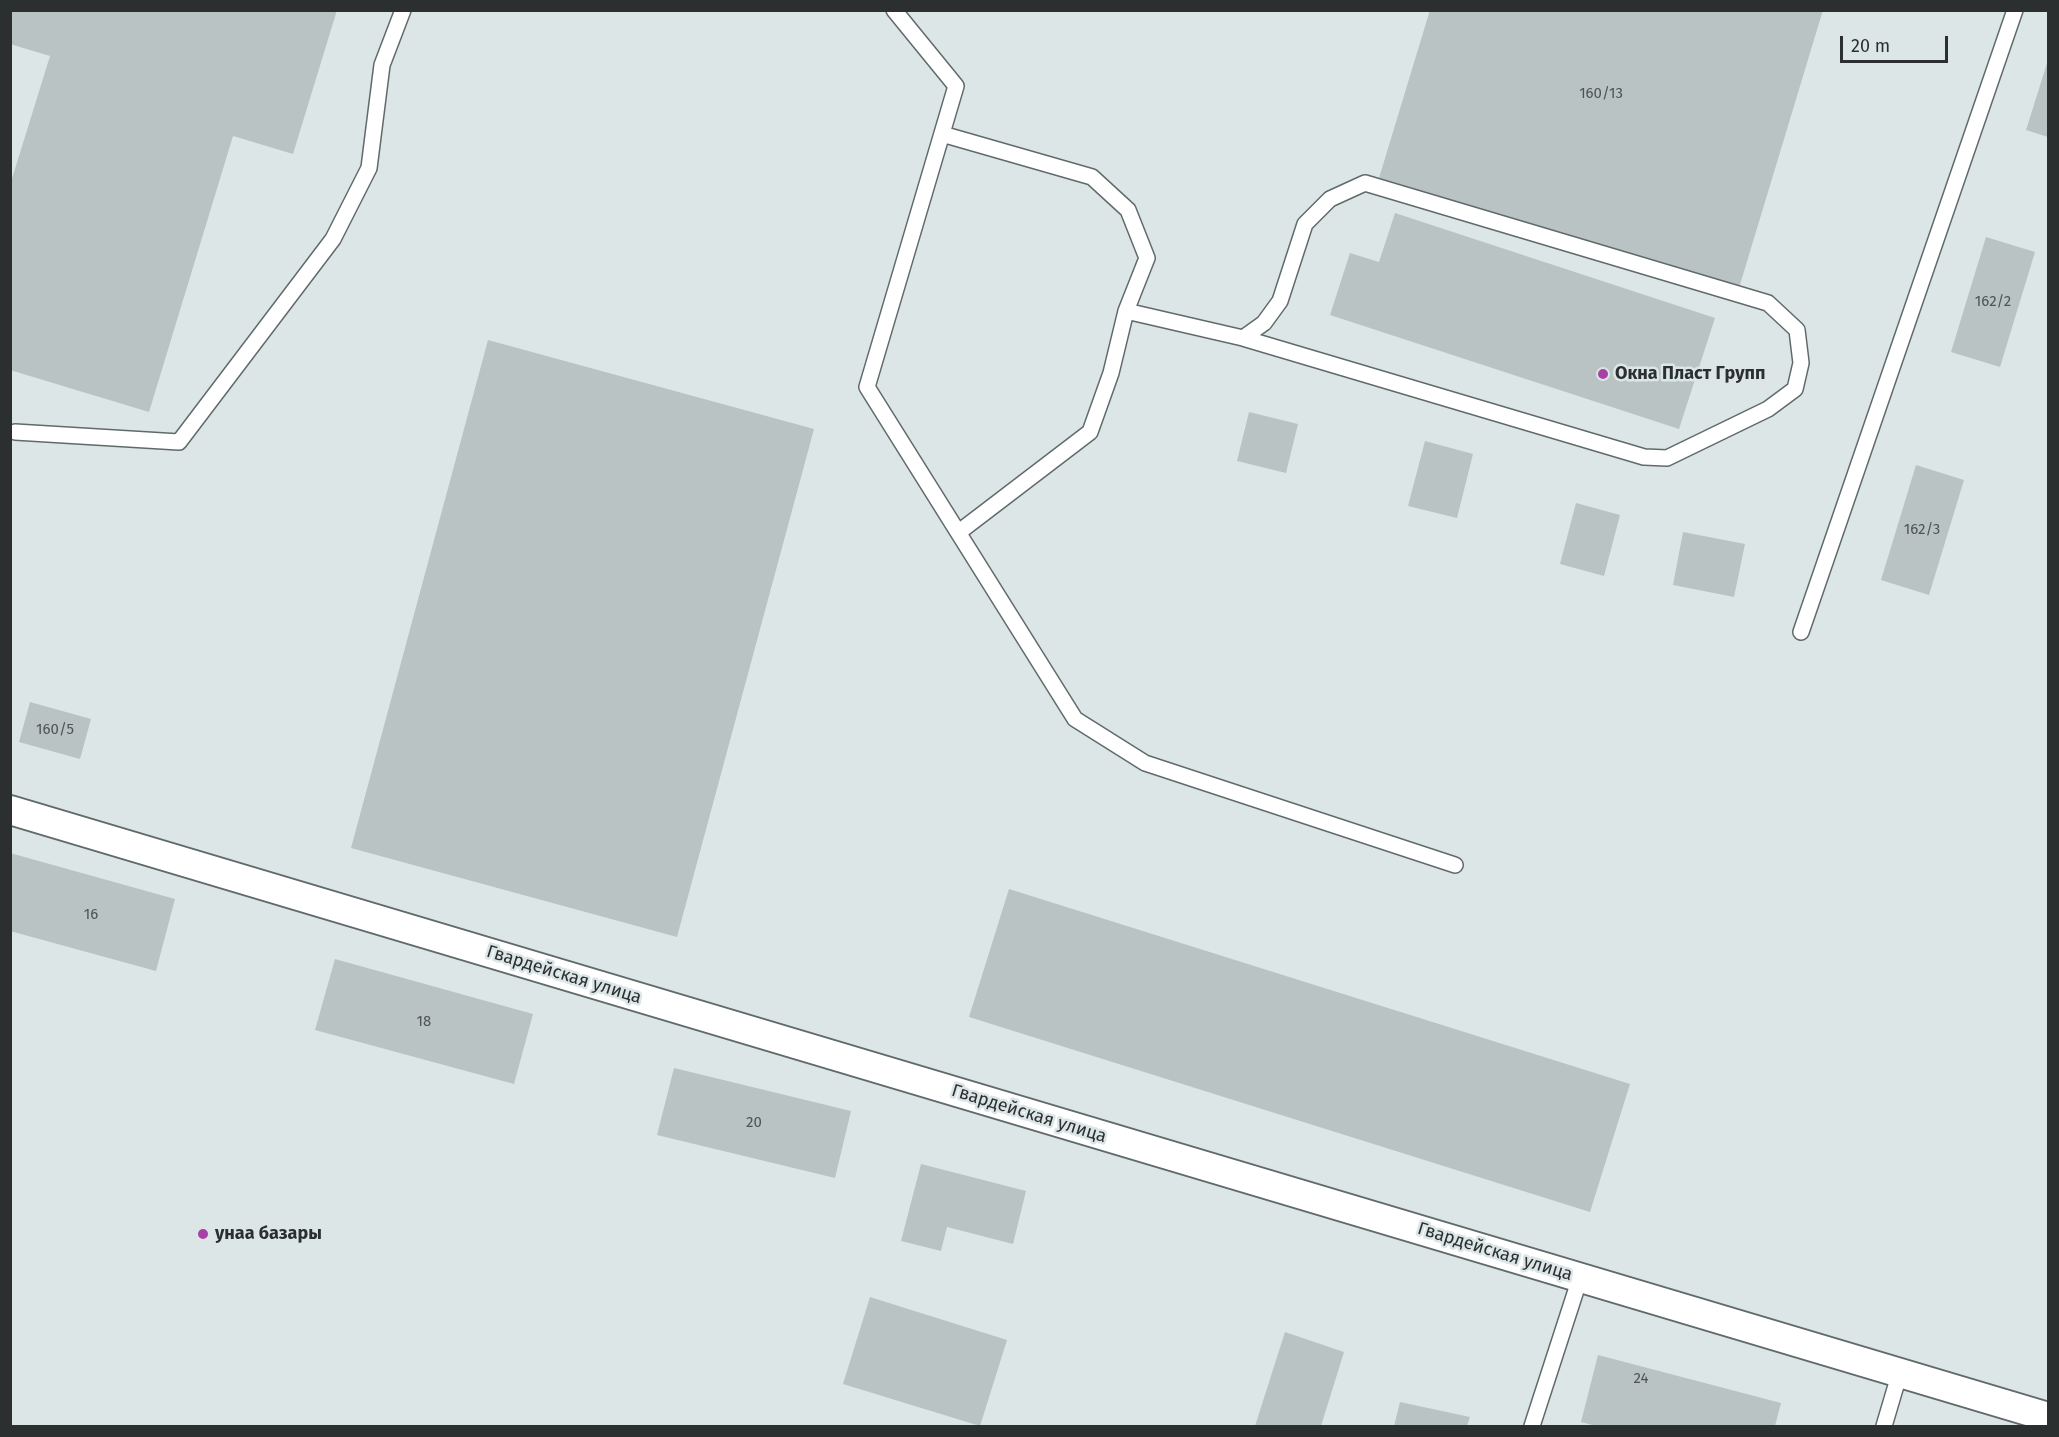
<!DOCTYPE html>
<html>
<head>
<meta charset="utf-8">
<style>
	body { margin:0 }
	#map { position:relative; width:2059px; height:1437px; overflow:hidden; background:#dce6e7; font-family:"Fira Sans",sans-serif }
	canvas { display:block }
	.frame { position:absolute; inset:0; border:12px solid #2b2f30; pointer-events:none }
	.scale { position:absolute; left:1840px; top:36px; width:108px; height:27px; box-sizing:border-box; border:3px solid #2b2f30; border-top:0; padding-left:8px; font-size:18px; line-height:21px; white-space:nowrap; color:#2b2f30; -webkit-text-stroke:4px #dce6e7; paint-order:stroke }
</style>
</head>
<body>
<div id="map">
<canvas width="2059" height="1437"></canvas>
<div class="frame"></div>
<div class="scale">20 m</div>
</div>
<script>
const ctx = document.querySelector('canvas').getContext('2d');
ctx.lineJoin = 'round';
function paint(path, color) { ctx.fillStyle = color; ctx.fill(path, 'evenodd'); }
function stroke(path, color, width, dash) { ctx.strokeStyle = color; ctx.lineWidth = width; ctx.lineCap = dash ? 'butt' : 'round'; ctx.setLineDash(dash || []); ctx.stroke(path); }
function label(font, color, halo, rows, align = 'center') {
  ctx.font = font + ' "Fira Sans",sans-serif'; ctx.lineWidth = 5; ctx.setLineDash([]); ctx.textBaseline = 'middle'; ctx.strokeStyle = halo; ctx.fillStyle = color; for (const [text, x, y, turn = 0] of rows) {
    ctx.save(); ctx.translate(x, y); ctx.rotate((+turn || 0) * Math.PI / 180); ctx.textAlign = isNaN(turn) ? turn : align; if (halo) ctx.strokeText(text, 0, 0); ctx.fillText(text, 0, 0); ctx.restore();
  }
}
const building = new Path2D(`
	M10,10H337L293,154L233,136L149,412L10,370V185L50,56L10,44Z
	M1430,10H1823L1739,288L1379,178Z
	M2048,60V137L2026,130Z
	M1395,213L1715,318L1679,429L1330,315L1350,253L1379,262Z
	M1986,237L2035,252L2000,367L1951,352Z
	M488,340L814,429L677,937L351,848Z
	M1249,412L1298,424L1286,473L1237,461Z
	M1425,441L1473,454L1457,518L1408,506Z
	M1916,465L1964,480L1929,595L1881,580Z
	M1576,503L1620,515L1604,576L1560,564Z
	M1683,532L1745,544L1734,597L1673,585Z
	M30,702L91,719L80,759L19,742Z
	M10,853L175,899L156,971L10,931Z
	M1009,889L1630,1084L1590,1212L969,1017Z
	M335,959L533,1014L514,1084L315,1030Z
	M674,1068L851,1111L835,1178L657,1135Z
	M921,1164L1026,1191L1013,1244L947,1227L941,1251L901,1241Z
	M870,1297L1007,1340L980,1426L843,1384Z
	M1285,1332L1344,1352L1321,1426H1255Z
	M1598,1355L1781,1403L1775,1426H1596L1581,1422Z
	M1400,1402L1470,1417L1467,1426H1394Z`);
const lane = new Path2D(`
	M894,10L956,86L867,387L1075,719L1145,763L1455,865
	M942,134L1092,177L1128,210L1147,258L1126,311L1243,338L1264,323L1280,301L1305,224L1330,199L1365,183L1768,303L1797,330L1801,363L1795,389L1768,409L1667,458L1644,457L1243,338
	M15,432L179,442L333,239L369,168L382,65L403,10
	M959,532L1090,432L1111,373L1126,311
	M1801,632L2015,10
	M1532,1426L1580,1278
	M1884,1426L1900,1372`);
const street = new Path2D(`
	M10,810L2048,1417`);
const markers = [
	[1603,374,6,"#a841a4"],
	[203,1234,6,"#a841a4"]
];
const numberNames = [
	["160/13",1601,94],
	["162/2",1993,302],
	["162/3",1922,530],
	["160/5",55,730],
	["16",91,915],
	["18",424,1022],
	["20",754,1123],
	["24",1641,1379]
];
const poiNames = [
	["Окна Пласт Групп",1615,374],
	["унаа базары",215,1234]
];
const streetNames = [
	["Гвардейская улица",564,975,17],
	["Гвардейская улица",1029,1114,17],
	["Гвардейская улица",1495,1252,17]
];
paint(building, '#b9c3c4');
stroke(lane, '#616a6b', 18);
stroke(street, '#616a6b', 32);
stroke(lane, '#fff', 15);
stroke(street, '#fff', 28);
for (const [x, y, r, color] of markers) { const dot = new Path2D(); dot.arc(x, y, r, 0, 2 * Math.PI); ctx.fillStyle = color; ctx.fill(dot); stroke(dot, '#dce6e7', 2); }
label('15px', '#4e5455', null, numberNames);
label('bold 18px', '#2b2f30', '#dce6e7', poiNames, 'left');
label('18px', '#2b2f30', '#dce6e7', streetNames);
</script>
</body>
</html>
